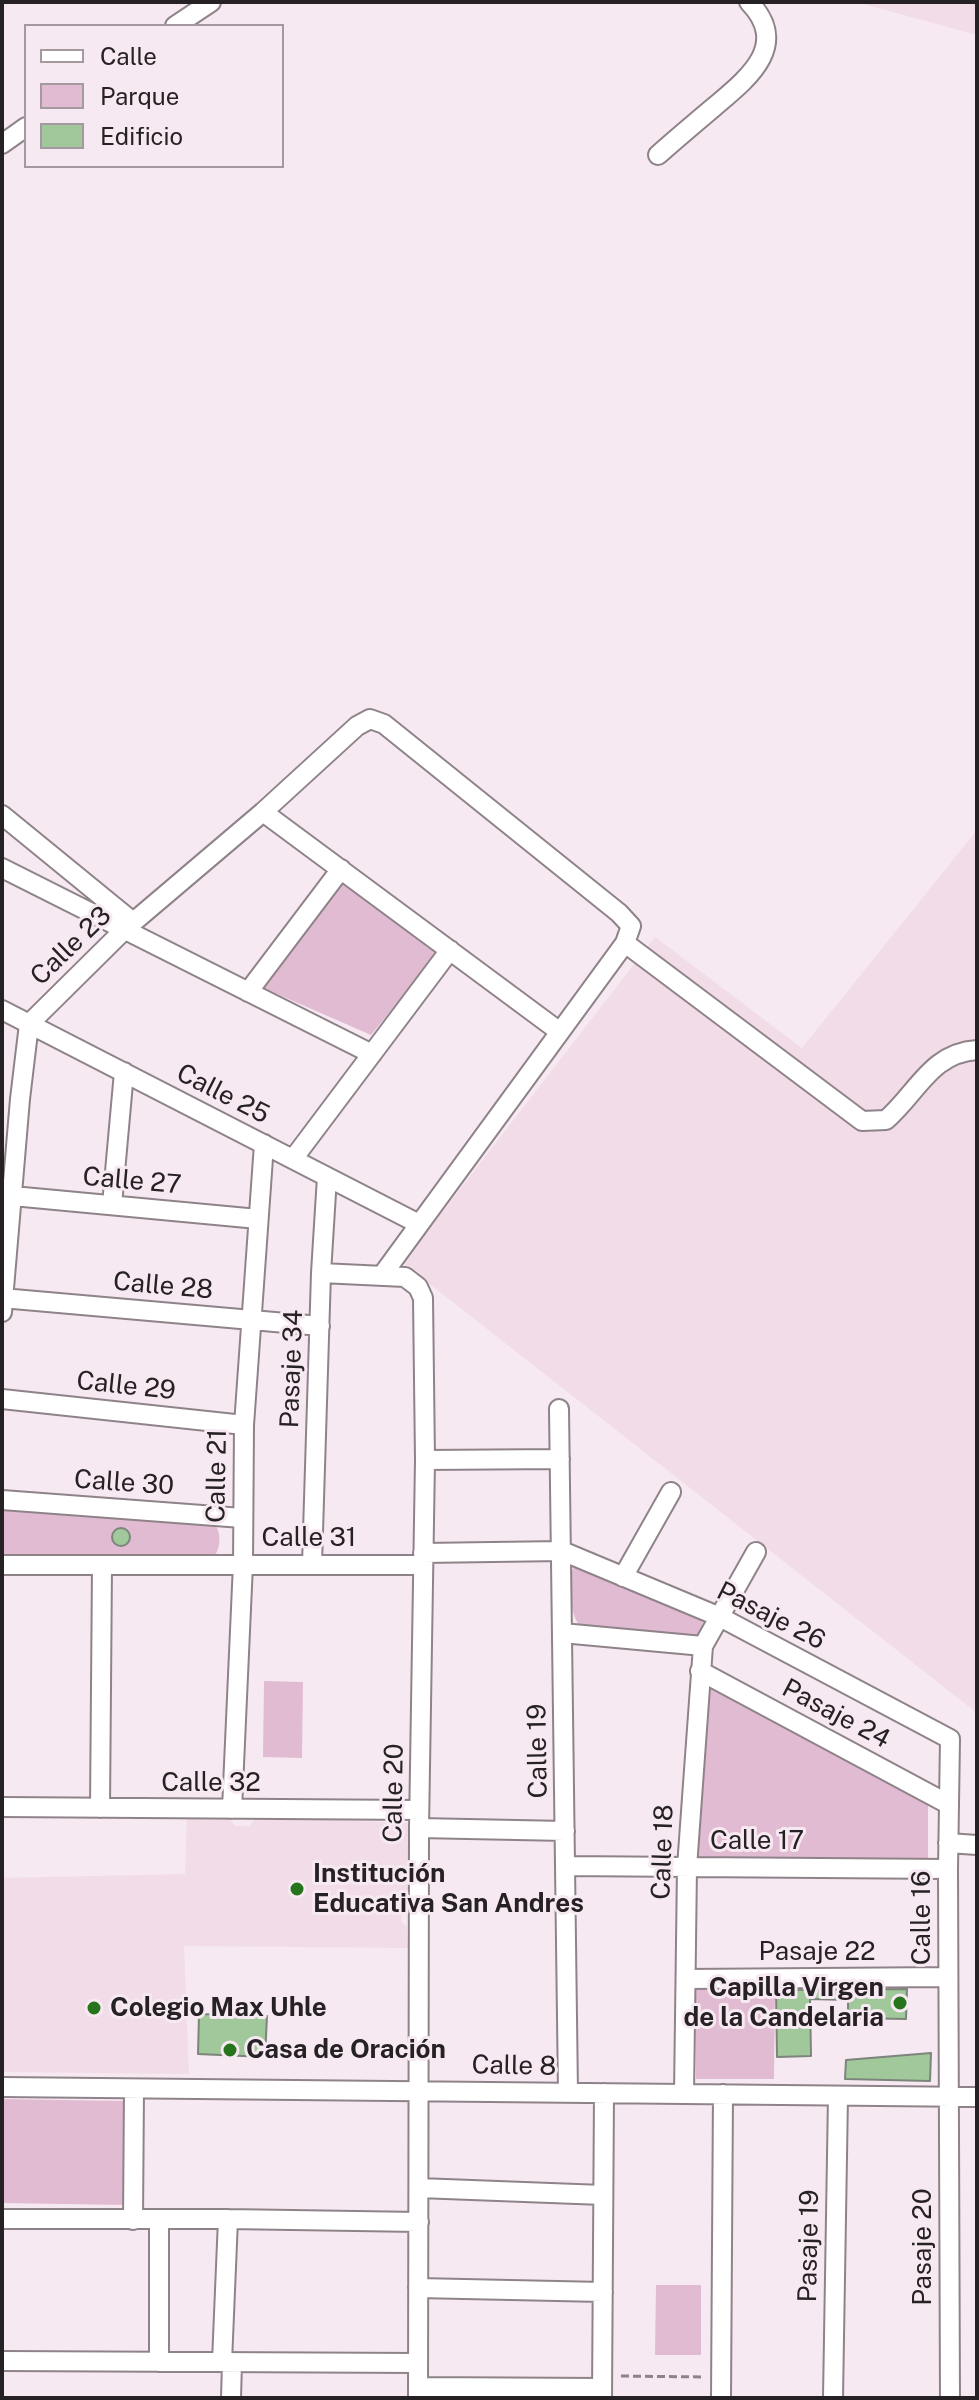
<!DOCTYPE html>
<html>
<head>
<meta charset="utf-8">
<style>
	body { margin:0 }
	#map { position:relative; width:979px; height:2400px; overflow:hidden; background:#f7e9f1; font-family:"Public Sans",sans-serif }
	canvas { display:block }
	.frame { position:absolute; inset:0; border:4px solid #262124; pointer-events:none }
	.legend { position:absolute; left:24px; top:24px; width:260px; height:144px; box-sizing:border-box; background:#f7e9f1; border:2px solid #a3999f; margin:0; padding:10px 14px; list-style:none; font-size:24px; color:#262124 }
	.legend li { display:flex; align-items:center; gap:16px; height:40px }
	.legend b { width:40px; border:2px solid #a3999f }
</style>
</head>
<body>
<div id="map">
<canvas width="979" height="2400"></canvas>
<div class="frame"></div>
<ul class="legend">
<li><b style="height:10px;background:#fff"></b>Calle</li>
<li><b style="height:22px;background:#e1bbd2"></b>Parque</li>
<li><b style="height:22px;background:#a1c89b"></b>Edificio</li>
</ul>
</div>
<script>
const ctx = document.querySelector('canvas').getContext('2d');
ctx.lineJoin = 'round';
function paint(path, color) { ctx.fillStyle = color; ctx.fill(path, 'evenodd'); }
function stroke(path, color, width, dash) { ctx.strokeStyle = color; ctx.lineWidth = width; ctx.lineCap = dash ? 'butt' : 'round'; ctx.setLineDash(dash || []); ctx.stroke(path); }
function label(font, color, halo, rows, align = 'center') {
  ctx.font = font + ' "Public Sans",sans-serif'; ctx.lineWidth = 6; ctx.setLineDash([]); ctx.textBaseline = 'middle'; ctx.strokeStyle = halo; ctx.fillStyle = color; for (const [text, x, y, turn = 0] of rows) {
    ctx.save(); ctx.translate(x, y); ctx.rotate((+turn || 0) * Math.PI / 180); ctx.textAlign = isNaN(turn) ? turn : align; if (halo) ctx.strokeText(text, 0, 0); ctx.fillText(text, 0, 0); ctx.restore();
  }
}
const built = new Path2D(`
	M856,2H977V35Z
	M977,830V1713L403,1263L655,937L802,1048Z
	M187,1817L229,1819L236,1826H250L256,1817L409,1823L408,1904L402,1913L401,1922L407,1926L408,1948L184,1946L189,2074L4,2072L2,1878L185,1874Z`);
const green = new Path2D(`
	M333,876L437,954L371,1035L252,983Z
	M2,1508L214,1524C222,1531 221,1552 212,1558L2,1557Z
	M574,1567L700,1618L703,1623L696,1639L583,1629C568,1616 572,1592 571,1572Z
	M698,1680L928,1800V1859L698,1857Z
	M264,1681L303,1682L302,1758L263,1757Z
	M695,1987L775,1988L774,2079H696Z
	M2,2099L126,2101L125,2205L2,2203Z
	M656,2285H701V2355H655Z`);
const building = new Path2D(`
	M112 1537a9 9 0 1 1 18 0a9 9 0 1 1-18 0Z
	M907,1989L906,2019L848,2018V2000L810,1999L811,2056L777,2057L776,1990Z
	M199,2014L267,2016L265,2057L198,2054Z
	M931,2053L930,2081L845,2079L846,2060Z`);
const path = new Path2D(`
	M621,2376L705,2377`);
const minor = new Path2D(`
	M175,26L211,2
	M2,144L26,127
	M658,155C676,139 695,123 714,107C747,79 791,46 749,2
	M263,812L560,1032
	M2,815L133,922
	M2,868L372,1054
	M625,943L862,1121L886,1120C918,1092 931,1053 977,1050
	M248,992L341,869
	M2,1010L419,1224
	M293,1159L450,950
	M2,1195L258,1219
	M112,1205L124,1072
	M321,1273L405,1277L418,1287L423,1298L425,1460L419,1828L418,2398
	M2,1298L320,1326
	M2,1312L20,1099L29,1024L124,930L263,812L357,726L370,719L384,724L619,913L631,926L625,943L383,1274
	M2,1399L244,1425
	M559,1409L568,2093
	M425,1460L560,1459
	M2,1500L242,1518
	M423,1553L562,1551L720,1617L950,1739L948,1869L950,2398
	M312,1564L321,1273L327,1177
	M2,1565H423
	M623,1577L671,1492
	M562,1633L703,1646
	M700,1671L948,1804
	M2,1807L419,1810
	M100,1808L102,1567
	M232,1809L243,1564L244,1425L264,1144
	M419,1828L565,1831
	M948,1843L977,1845
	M565,1866L948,1869
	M686,1979L948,1977
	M2,2087L977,2097
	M684,2094L687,1867L703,1646L756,1552
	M419,2188L603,2195
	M2,2219H228L419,2222
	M133,2220L134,2089
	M418,2288L603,2292
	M2,2361L418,2363
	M159,2362V2220
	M222,2362L228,2219
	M418,2387L602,2388
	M231,2398L232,2363
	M602,2398L604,2093
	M721,2398L723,2094
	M833,2398L838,2096`);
const markers = [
	[297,1889,8,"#26751c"],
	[900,2003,8,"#26751c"],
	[94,2008,8,"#26751c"],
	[230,2050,8,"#26751c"]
];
const streetNames = [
	["Calle 23",71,946,-44],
	["Calle 25",223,1094,27],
	["Calle 27",132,1181,5],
	["Calle 28",163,1286,5],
	["Pasaje 34",292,1369,-88],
	["Calle 29",126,1386,6],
	["Calle 21",217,1476,-89],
	["Calle 30",124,1483,4],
	["Calle 31",309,1538],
	["Pasaje 26",771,1616,27],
	["Pasaje 24",836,1714,28],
	["Calle 19",538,1751,-91],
	["Calle 32",211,1783],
	["Calle 20",394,1793,-89],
	["Calle 17",757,1841],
	["Calle 18",663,1852,-88],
	["Calle 16",922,1918,-90],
	["Pasaje 22",817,1952],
	["Calle 8",514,2066,1],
	["Pasaje 19",809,2246,-89],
	["Pasaje 20",923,2247,-90]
];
const poiNames = [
	["Institución",313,1874],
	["Educativa San Andres",313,1904],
	["Capilla Virgen",884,1988,"right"],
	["de la Candelaria",884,2018,"right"],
	["Colegio Max Uhle",110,2008],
	["Casa de Oración",246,2050]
];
paint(built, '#f1dce8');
paint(green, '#e1bbd2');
paint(building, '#a1c89b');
stroke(building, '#7c857b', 2);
stroke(minor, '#8f838a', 22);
stroke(path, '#8c8388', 3, [8, 4]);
stroke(minor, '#fff', 18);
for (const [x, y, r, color] of markers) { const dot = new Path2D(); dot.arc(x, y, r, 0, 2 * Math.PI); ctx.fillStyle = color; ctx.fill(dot); stroke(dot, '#f7e9f1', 3); }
label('26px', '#262124', '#f7e9f1', streetNames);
label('bold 26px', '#262124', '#f7e9f1', poiNames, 'left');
</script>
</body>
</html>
